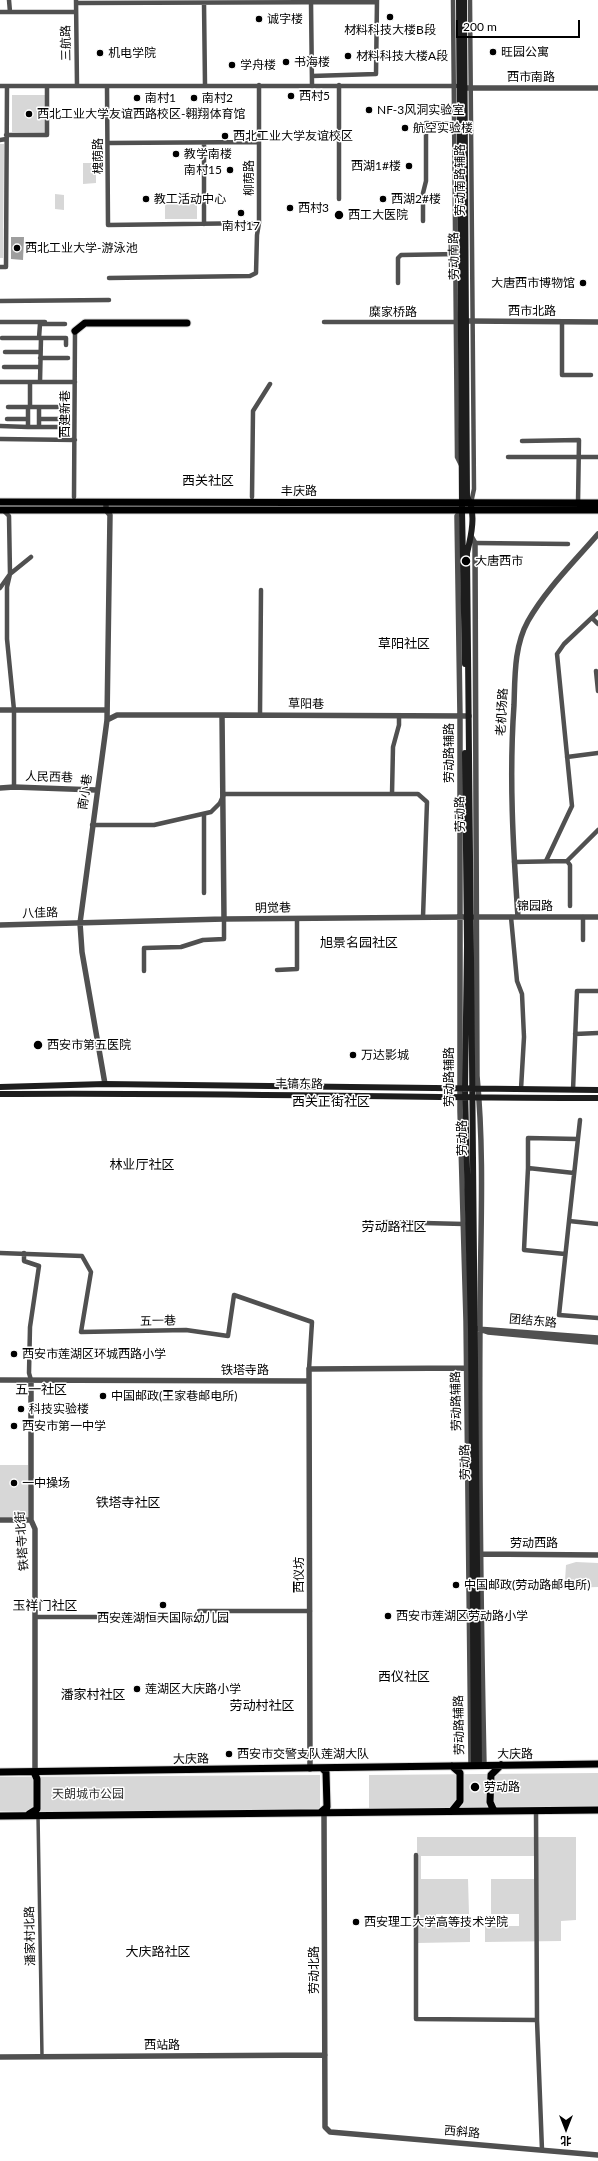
<!DOCTYPE html>
<html>
<head>
<meta charset="utf-8">
<style>
	body { margin:0 }
	#map { position:relative; width:598px; height:2161px; overflow:hidden; background:#fff; font-family:Lato,"Noto Sans SC",sans-serif }
	canvas { display:block }
	.north { position:absolute; left:546px; top:2109px; width:40px; height:40px; -webkit-text-stroke:3px #fff; paint-order:stroke; rotate:180deg; font-size:11px; font-weight:700; line-height:16px; text-align:center; color:#000 }
	.north::after { content:''; display:block; margin:auto; width:14px; height:18px; background:#000; clip-path:polygon(50% 0,100% 100%,50% 72%,0 100%) }
	.scale { position:absolute; left:456px; top:20px; width:124px; height:18px; box-sizing:border-box; border:2px solid #000; border-top:0; padding-left:5px; font-size:12px; line-height:14px; white-space:nowrap; color:#000; -webkit-text-stroke:3px #fff; paint-order:stroke }
</style>
</head>
<body>
<div id="map">
<canvas width="598" height="2161"></canvas>
<div class="north">北</div>
<div class="scale">200 m</div>
</div>
<script>
const ctx = document.querySelector('canvas').getContext('2d');
ctx.lineJoin = 'round';
function paint(path, color) { ctx.fillStyle = color; ctx.fill(path, 'evenodd'); }
function stroke(path, color, width, dash) { ctx.strokeStyle = color; ctx.lineWidth = width; ctx.lineCap = dash ? 'butt' : 'round'; ctx.setLineDash(dash || []); ctx.stroke(path); }
function label(font, color, halo, rows, align = 'center') {
  ctx.font = font + ' Lato,"Noto Sans SC",sans-serif'; ctx.lineWidth = 3; ctx.setLineDash([]); ctx.textBaseline = 'middle'; ctx.strokeStyle = halo; ctx.fillStyle = color; for (const [text, x, y, turn = 0] of rows) {
    ctx.save(); ctx.translate(x, y); ctx.rotate((+turn || 0) * Math.PI / 180); ctx.textAlign = isNaN(turn) ? turn : align; if (halo) ctx.strokeText(text, 0, 0); ctx.fillText(text, 0, 0); ctx.restore();
  }
}
const green = new Path2D(`
	M12,95H46V133L12,132Z
	M0,144H4L3,258H0Z
	M83,163H96V183L83,184Z
	M55,194L64,195V210L55,209Z
	M165,203H197V219H165Z
	M0,1465H28V1517H0Z
	M576,1562L598,1563V1587L569,1588L565,1581L566,1565Z
	M598,1773V1806L369,1809V1775Z
	M320,1775V1810L44,1813L0,1811V1777Z
	M417,1837H576V1920L561,1921V1941L485,1942V1926H519V1914H491V1879H534V1856H421V1879H468L469,1914H436V1927H470V1942L417,1943Z`);
const water = new Path2D(`
	M11,237H24L23,260L11,259Z`);
const pedestrian = new Path2D(`
	M38,1815L42,2056`);
const minor = new Path2D(`
	M9,0L10,12
	M76,0L77,86
	M453,0L457,457L461,465
	M470,0L474,489L471,503
	M311,2L312,85
	M76,3L377,2
	M204,3L205,85
	M0,12H76
	M312,76L376,74L377,0
	M0,86H456
	M107,86L108,225L259,223
	M6,135H47V86
	M0,140L6,139
	M108,143L259,142
	M339,199V85
	M423,221V193L426,181V123L456,124
	M204,224V143
	M0,267H6L7,86
	M109,278L250,276L256,273L257,235L259,223V85
	M398,283V258L401,255L458,254
	M0,301L109,300
	M0,322H45
	M324,322H458
	M562,322V375H591
	M2,338H41L40,382
	M39,338L40,324H65
	M41,338H66V345
	M5,352H40
	M40,358H68
	M4,367H40
	M0,382H30V407
	M30,382H75
	M8,407H28
	M39,407H59
	M7,419H28
	M39,419H59
	M0,426L28,427
	M39,426V407H28V427H61
	M0,439L75,440
	M522,441L579,440L578,503
	M508,457H598
	M74,497L75,331
	M252,497L253,411L270,384
	M3,510L9,516L10,574L7,587V639L14,710V787
	M475,543L568,544
	M0,588L10,574L31,557
	M592,618L598,624
	M596,671L598,691
	M260,714L261,590
	M567,757L598,753
	M392,794L393,747L399,725V716
	M204,814V893
	M92,825H154L211,812L220,803L224,794H418L427,802L423,917
	M546,861L572,806L557,654L564,644L598,612
	M567,861L570,865V906
	M514,862L567,861L598,830
	M511,917L517,981L522,994L524,1037L521,1089
	M583,917V940
	M277,970L297,969V919
	M144,971V948L181,947L203,940L224,939V919
	M575,1034L598,1033
	M573,1090L577,991H598
	M580,1120L569,1221L598,1224
	M528,1168V1138L578,1139
	M569,1221L559,1315L598,1318
	M383,1222L464,1224
	M0,1253L82,1256L91,1272L81,1332L186,1330L228,1336L234,1295L312,1322L309,1369
	M24,1253V1261L39,1266L30,1327L29,1373L31,1380
	M565,1254L524,1250L528,1168L574,1173
	M199,1611H310
	M36,1617H176
	M536,1811L537,2020L542,2150
	M416,1855V2019L537,2020`);
const tertiary = new Path2D(`
	M464,88H598
	M466,321L598,322
	M462,510L457,516L460,717V1111L466,1321L471,1765
	M471,536L475,543L477,1076C485,1158 480,1239 480,1322C479,1469 481,1617 484,1765
	M0,710H106
	M107,720L117,715H222
	M0,788L14,787L96,790
	M474,917H598
	M518,917C513,846 509,776 514,705C515,677 514,646 528,621C546,589 574,562 598,534
	M224,919L222,715L469,716
	M0,925L224,919L464,917
	M105,1084L82,952L80,923L107,720L110,515L106,510V502
	M477,1329L598,1338
	M482,1330L488,1332L598,1342
	M0,1380L308,1381
	M31,1380V1520L35,1529V1772
	M0,1520H31
	M478,1554L598,1555
	M310,1769L309,1369L469,1368
	M324,1812L325,2127L330,2132L598,2155
	M0,2057L325,2055`);
const secondary = new Path2D(`
	M459,0L462,510L465,664
	M464,0L467,497C477,511 471,537 467,553L479,1765
	M465,753L467,946L465,1089L471,1329L474,1765
	M0,1087L105,1084L598,1090
	M0,1094C199,1092 399,1098 598,1098`);
const primary = new Path2D(`
	M75,331L85,323H187
	M0,502L598,503
	M0,510H598
	M0,1772L598,1764
	M452,1811L460,1801V1773L452,1766
	M494,1811L490,1802L491,1775L501,1765
	M321,1812L327,1807L326,1772L322,1768
	M29,1814L37,1809V1779L34,1772
	M0,1816L598,1810`);
const markers = [
	[390,17,4,"#000"],
	[259,19,4,"#000"],
	[493,52,4,"#000"],
	[100,53,4,"#000"],
	[348,56,4,"#000"],
	[286,62,4,"#000"],
	[232,65,4,"#000"],
	[291,96,4,"#000"],
	[137,98,4,"#000"],
	[194,98,4,"#000"],
	[369,110,4,"#000"],
	[29,114,4,"#000"],
	[405,128,4,"#000"],
	[225,136,4,"#000"],
	[176,154,4,"#000"],
	[409,166,4,"#000"],
	[230,170,4,"#000"],
	[146,199,4,"#000"],
	[383,199,4,"#000"],
	[290,208,4,"#000"],
	[241,213,4,"#000"],
	[339,215,5,"#000"],
	[17,248,4,"#000"],
	[583,283,4,"#000"],
	[466,561,5,"#000"],
	[38,1045,5,"#000"],
	[353,1055,4,"#000"],
	[14,1354,4,"#000"],
	[103,1396,4,"#000"],
	[21,1409,4,"#000"],
	[14,1426,4,"#000"],
	[14,1483,4,"#000"],
	[456,1585,4,"#000"],
	[163,1605,4,"#000"],
	[388,1616,4,"#000"],
	[137,1689,4,"#000"],
	[229,1754,4,"#000"],
	[475,1787,5,"#000"],
	[356,1922,4,"#000"]
];
const poiNames = [
	["诚字楼",267,19],
	["材料科技大楼B段",390,30,"center"],
	["旺园公寓",501,52],
	["机电学院",108,53],
	["材料科技大楼A段",356,56],
	["书海楼",294,62],
	["学舟楼",240,65],
	["西村5",299,96],
	["南村1",145,98],
	["南村2",202,98],
	["NF-3风洞实验室",377,110],
	["西北工业大学友谊西路校区-翱翔体育馆",37,114],
	["航空实验楼",413,128],
	["西北工业大学友谊校区",233,136],
	["教学南楼",184,154],
	["西湖1#楼",401,166,"right"],
	["南村15",222,170,"right"],
	["教工活动中心",154,199],
	["西湖2#楼",391,199],
	["西村3",298,208],
	["西工大医院",348,215],
	["南村17",241,226,"center"],
	["西北工业大学-游泳池",25,248],
	["大唐西市博物馆",575,283,"right"],
	["大唐西市",475,561],
	["西安市第五医院",47,1045],
	["万达影城",361,1055],
	["西安市莲湖区环城西路小学",22,1354],
	["中国邮政(王家巷邮电所)",111,1396],
	["科技实验楼",29,1409],
	["西安市第一中学",22,1426],
	["一中操场",22,1483],
	["中国邮政(劳动路邮电所)",464,1585],
	["西安市莲湖区劳动路小学",396,1616],
	["西安莲湖恒天国际幼儿园",163,1618,"center"],
	["莲湖区大庆路小学",145,1689],
	["西安市交警支队莲湖大队",237,1754],
	["劳动路",484,1787],
	["西安理工大学高等技术学院",364,1922]
];
const streetNames = [
	["三航路",66,43,-91],
	["西市南路",531,77],
	["槐荫路",98,156,-90],
	["柳荫路",249,178,-90],
	["劳动南路辅路",460,180,-90],
	["劳动南路",454,256,-91],
	["西市北路",532,311],
	["糜家桥路",393,312],
	["西建新巷",65,414,-90],
	["丰庆路",299,491],
	["草阳巷",306,704,1],
	["老机场路",502,712,-87],
	["劳动路辅路",449,753,-90],
	["人民西巷",49,777,2],
	["南小巷",85,792,-82],
	["劳动路",460,814,-91],
	["锦园路",535,906],
	["明觉巷",273,908,-1],
	["八佳路",40,913,-2],
	["劳动路辅路",449,1077,-90],
	["丰镐东路",299,1084,1],
	["劳动路",462,1138,-90],
	["五一巷",158,1321,-1],
	["团结东路",533,1321,5],
	["铁塔寺路",245,1370],
	["劳动路辅路",456,1401,-91],
	["劳动路",465,1462,-91],
	["铁塔寺北街",22,1541,-94],
	["劳动西路",534,1543],
	["西仪坊",299,1575,-90],
	["劳动路辅路",459,1725,-91],
	["大庆路",515,1754],
	["大庆路",191,1759,-1],
	["潘家村北路",30,1936,-91],
	["劳动北路",314,1970,-90],
	["西站路",162,2045],
	["西斜路",462,2132,5]
];
const parkNames = [
	["天朗城市公园",88,1794]
];
const neighbourhoodNames = [
	["西关社区",208,481],
	["草阳社区",404,644],
	["旭景名园社区",359,943],
	["西关正街社区",331,1102],
	["林业厅社区",142,1165],
	["劳动路社区",394,1227],
	["五一社区",41,1390],
	["铁塔寺社区",128,1503],
	["玉祥门社区",45,1606],
	["西仪社区",404,1677],
	["潘家村社区",93,1695],
	["劳动村社区",262,1706],
	["大庆路社区",158,1952]
];
paint(green, '#d7d7d7');
paint(water, '#9e9e9e');
stroke(primary, '#dbdbdb', 9);
stroke(pedestrian, '#505050', 3.5);
stroke(minor, '#505050', 4.5);
stroke(tertiary, '#505050', 5.5);
stroke(secondary, '#1d1d1d', 6);
stroke(primary, '#000', 7);
for (const [x, y, r, color] of markers) { const dot = new Path2D(); dot.arc(x, y, r, 0, 2 * Math.PI); ctx.fillStyle = color; ctx.fill(dot); stroke(dot, '#fff', 1.5); }
label('12px', '#000', '#fff', poiNames, 'left');
label('12px', '#000', '#fff', streetNames);
label('12px', '#2e2e2e', '#fff', parkNames);
label('13px', '#000', '#fff', neighbourhoodNames);
</script>
</body>
</html>
